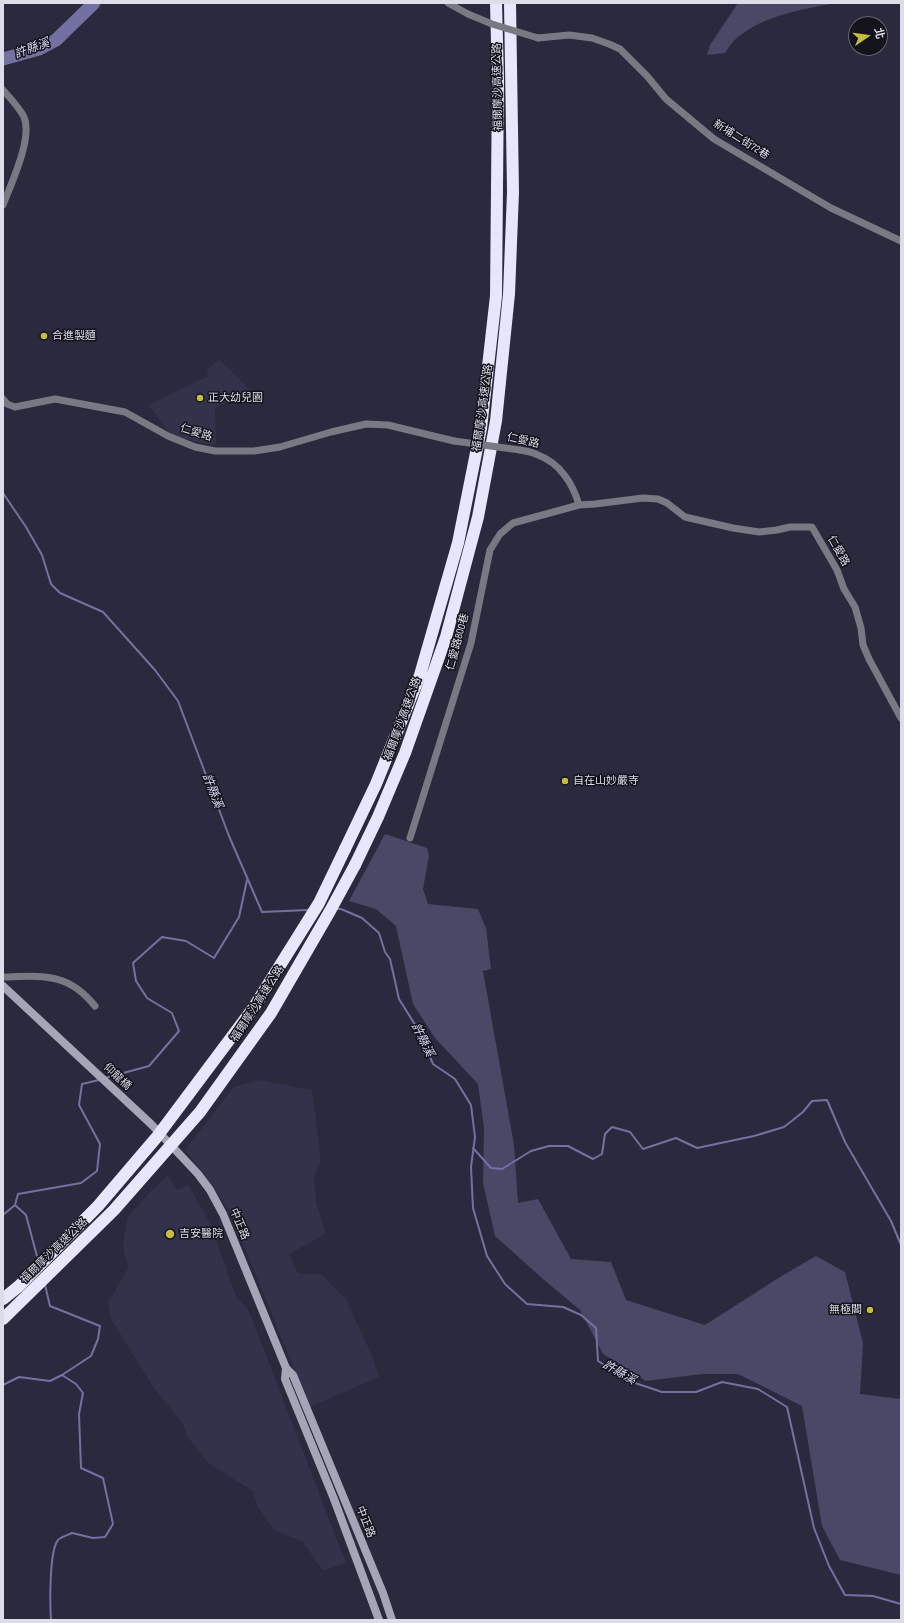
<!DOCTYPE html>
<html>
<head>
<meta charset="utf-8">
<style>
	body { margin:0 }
	#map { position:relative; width:904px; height:1623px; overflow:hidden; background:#2a293d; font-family:"Sofia Sans Condensed","Noto Sans TC",sans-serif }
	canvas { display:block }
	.frame { position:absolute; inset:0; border:4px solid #ddddea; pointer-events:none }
	.north { position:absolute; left:848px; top:16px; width:40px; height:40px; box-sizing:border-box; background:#14131c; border:1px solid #64646e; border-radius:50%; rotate:77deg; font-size:11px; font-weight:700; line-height:16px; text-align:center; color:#ddddea }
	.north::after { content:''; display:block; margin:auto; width:14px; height:18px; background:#c4bd3e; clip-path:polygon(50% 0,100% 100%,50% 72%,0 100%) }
</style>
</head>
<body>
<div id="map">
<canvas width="904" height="1623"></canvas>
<div class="frame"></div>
<div class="north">北</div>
</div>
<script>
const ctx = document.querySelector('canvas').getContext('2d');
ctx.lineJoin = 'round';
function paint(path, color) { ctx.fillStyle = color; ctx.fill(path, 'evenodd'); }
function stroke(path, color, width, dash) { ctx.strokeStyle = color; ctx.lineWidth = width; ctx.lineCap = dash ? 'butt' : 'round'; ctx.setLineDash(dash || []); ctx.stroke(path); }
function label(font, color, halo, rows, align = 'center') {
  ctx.font = font + ' "Sofia Sans Condensed","Noto Sans TC",sans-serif'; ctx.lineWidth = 3; ctx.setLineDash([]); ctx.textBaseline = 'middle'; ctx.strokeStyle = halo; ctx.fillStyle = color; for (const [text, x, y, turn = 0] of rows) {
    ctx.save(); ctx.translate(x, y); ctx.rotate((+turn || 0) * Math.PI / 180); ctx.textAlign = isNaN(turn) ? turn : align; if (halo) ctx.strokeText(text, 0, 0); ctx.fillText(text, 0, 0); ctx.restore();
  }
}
const built = new Path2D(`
	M219,359L250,390L215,408L216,445L199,443L171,435L149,405L208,376L207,370Z
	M260,1080L312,1090L321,1161L314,1176L316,1203L326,1233L290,1254L298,1274H321L346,1299L373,1358L379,1377L310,1407L229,1210L214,1188L185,1150L234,1087Z
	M167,1175L177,1190L188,1185L210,1223L236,1296L249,1311L346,1563L323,1571L303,1542L274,1530L257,1506L253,1491L208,1463L187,1436L184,1425L154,1388L111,1319L108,1303L128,1268L123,1244L128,1216Z`);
const green = new Path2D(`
	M738,3H835C801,10 764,15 737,38C732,42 728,48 725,53L707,55L710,45Z
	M385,834L427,848L429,856L423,889L428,904L478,909L486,928L491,969L483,971L514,1145L518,1203L538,1199L571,1259L611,1262L626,1300L705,1325L780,1277L816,1256L845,1272L863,1343L860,1394L901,1399V1575L840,1560L822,1526L802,1406L738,1374H702L646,1381L603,1354L580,1310L543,1279L495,1236L483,1183L484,1128L478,1084L435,1038L413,1004L396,926L376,909L349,901Z`);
const stream = new Path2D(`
	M3,493L26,527L42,555L51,584L60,593L103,612L155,670L178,701L229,836L262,912L308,910
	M337,909H341L362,918L379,933L385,952L390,959L399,999L419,1031L433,1064L455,1079L471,1105L475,1137L471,1167L473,1208L487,1256L505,1284L527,1304L563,1307L581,1315L596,1328L598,1361L632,1382L662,1392H696L722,1382L758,1389L787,1407L814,1528L829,1566L845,1595L873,1596L901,1604
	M105,1078L149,1066L179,1031L172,1013L147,998L136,981L133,963L162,937L186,941L214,958L239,917L247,880
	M473,1148L491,1168L502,1169L531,1151L549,1146H568L593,1159L602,1154L605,1134L612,1127L630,1132L643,1149L676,1138L697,1148L754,1136L784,1127L803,1112L812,1101L827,1100L845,1142L891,1221L901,1245
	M3,1215L15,1205
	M38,1260L26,1215L15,1205L18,1194L81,1183L97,1171L100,1144L79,1105L82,1084L99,1080
	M45,1285L50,1306L100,1326L98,1339L91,1356L62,1375L76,1384L83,1393L79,1414L81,1468L103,1478L113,1524L105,1537L93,1538L72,1533C68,1535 61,1537 58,1540C49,1551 50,1605 51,1620
	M3,1385L19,1377L50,1381L62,1375`);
const river = new Path2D(`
	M3,59L39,49L56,40L94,3`);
const minor = new Path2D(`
	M448,3L468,14
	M538,38L569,35L592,38L609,44L620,49L647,76L666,99L714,139L831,208L901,241
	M3,90C10,98 19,107 24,117C33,138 11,184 3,205
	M3,399L7,404L15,407L55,399L125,412L168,436L195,447L215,451H254L280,447L331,432L366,424L388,425L454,441
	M520,450C526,451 533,452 538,455C560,463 573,484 579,505L595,504L643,498L658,499L667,503L685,517L733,528L759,532L777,530L790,527H812L837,570L844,589L855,607L861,628L863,645L869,659L901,718
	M410,838L471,643L490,550L500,534L513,523L579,505
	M3,977C43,976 68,972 95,1006`);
const secondary = new Path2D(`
	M3,986L151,1124L198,1174L210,1190L223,1214L286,1368L293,1375L383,1593L392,1620
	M286,1368L285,1379L334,1499L379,1620`);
const motorway = new Path2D(`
	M345,849L376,784L420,675L458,543L481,428L496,296L498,80L496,3
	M355,865L378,817L405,753L446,637L478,517L496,421L509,294L513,192L510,3`);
const minorBridge = new Path2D(`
	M468,14L492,24L538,38
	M454,441L520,450`);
const motorwayBridge = new Path2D(`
	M3,1299L19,1286L98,1206L156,1138L254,1007L319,903L345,849
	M3,1319L114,1210L200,1112L271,1013L330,911L355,865`);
const markers = [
	[44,336,4,"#c4bd3e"],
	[200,398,4,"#c4bd3e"],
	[565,781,4,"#c4bd3e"],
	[170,1234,5,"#c4bd3e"],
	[870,1310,4,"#c4bd3e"]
];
const streetNames = [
	["福爾摩沙高速公路",498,87,-91],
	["新埔二街72巷",741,140,32],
	["福爾摩沙高速公路",483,408,-82],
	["仁愛路",196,433,17],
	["仁愛路",523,441,13],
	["仁愛路",838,551,61],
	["仁愛路800巷",458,642,-75],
	["福爾摩沙高速公路",403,719,-70],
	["福爾摩沙高速公路",258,1004,-57],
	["仰龍橋",117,1077,43],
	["中正路",239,1224,67],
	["福爾摩沙高速公路",54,1251,-44],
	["中正路",365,1522,68]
];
const poiNames = [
	["合進製麵",52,336],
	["正大幼兒園",208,398],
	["自在山妙嚴寺",573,781],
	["吉安醫院",179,1234],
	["無極閣",862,1310,"right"]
];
const waterNames = [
	["許縣溪",32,49,-20],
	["許縣溪",212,791,69],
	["許縣溪",422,1040,64],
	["許縣溪",619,1373,30]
];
paint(built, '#32324b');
paint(green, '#494867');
stroke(stream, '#7371a2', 2);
stroke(river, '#7371a2', 13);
stroke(minor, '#797984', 7);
stroke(secondary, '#a6a5b7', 8);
stroke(motorway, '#e7e7fc', 12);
stroke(minorBridge, '#797984', 7);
stroke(motorwayBridge, '#e7e7fc', 12);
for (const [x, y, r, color] of markers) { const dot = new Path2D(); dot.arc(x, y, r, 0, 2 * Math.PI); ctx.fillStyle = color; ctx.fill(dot); stroke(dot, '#14131c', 1.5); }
label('11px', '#ddddea', '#14131c', streetNames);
label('11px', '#ddddea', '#14131c', poiNames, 'left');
label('italic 12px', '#dad9f8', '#14131c', waterNames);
</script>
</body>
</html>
